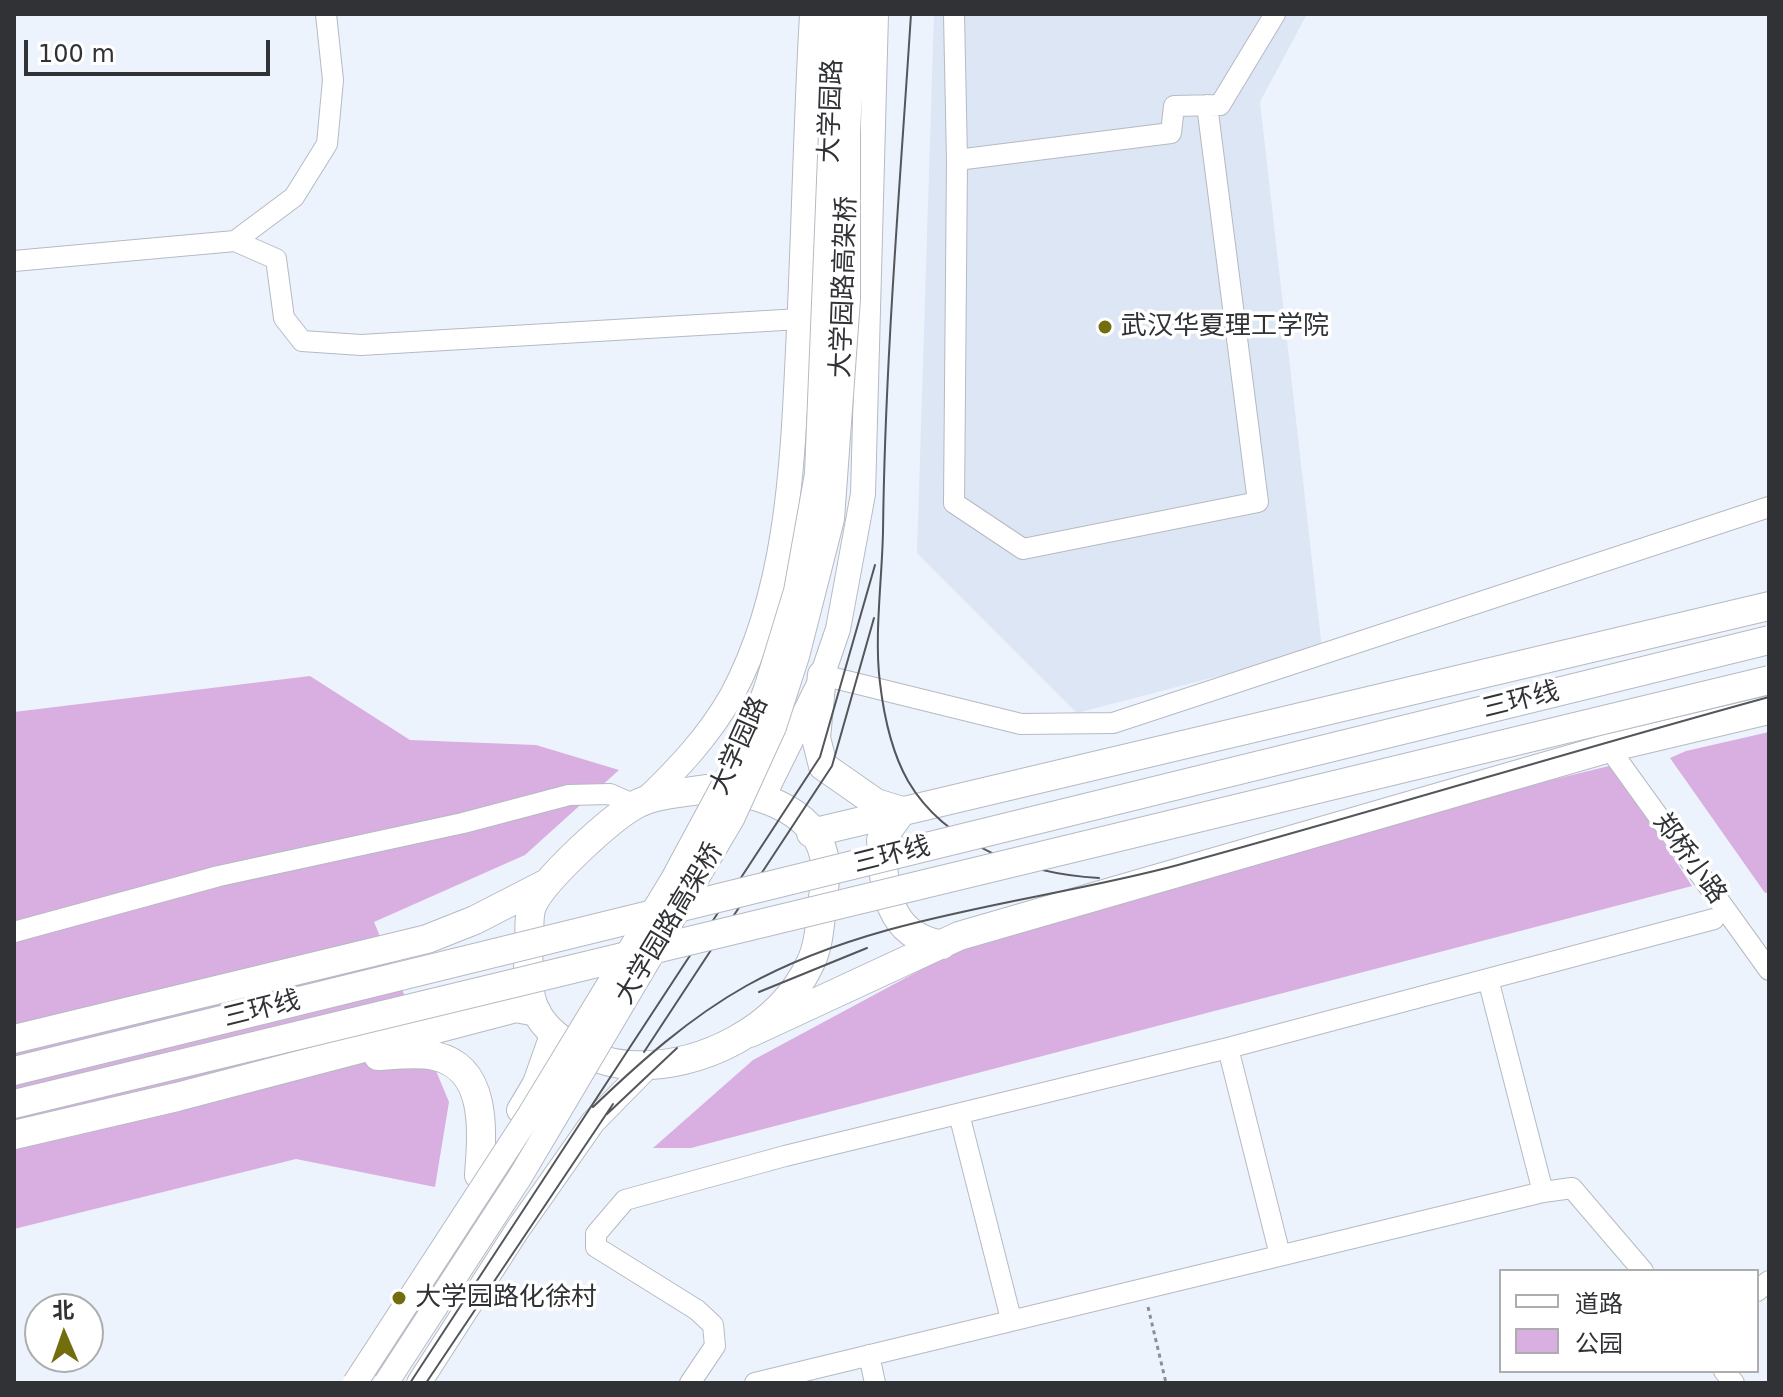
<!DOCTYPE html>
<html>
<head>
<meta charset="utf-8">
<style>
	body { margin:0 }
	#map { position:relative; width:1783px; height:1397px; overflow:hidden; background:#edf3fc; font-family:"DejaVu Sans","Noto Sans SC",sans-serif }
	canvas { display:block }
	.frame { position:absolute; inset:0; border:16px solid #303236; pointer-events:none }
	.legend { position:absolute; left:1499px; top:1269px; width:260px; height:104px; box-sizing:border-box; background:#fff; border:2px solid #acadaf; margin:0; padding:10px 14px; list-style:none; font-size:24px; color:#303236 }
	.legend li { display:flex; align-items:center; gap:16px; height:40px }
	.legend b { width:40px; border:2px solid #acadaf }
	.north { position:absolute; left:24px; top:1293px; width:80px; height:80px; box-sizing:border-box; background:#fff; border:2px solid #acadaf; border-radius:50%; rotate:358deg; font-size:22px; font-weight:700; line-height:32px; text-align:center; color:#303236 }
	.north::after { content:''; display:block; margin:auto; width:28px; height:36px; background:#726e0e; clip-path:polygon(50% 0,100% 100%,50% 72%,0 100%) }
	.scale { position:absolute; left:24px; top:40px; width:246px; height:36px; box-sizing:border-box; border:4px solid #303236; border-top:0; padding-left:10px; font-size:24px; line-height:28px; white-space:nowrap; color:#303236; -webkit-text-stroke:6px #fff; paint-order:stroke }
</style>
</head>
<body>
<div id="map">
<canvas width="1783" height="1397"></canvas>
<div class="frame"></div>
<ul class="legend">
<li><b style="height:10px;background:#fff"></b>道路</li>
<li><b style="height:22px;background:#d8afe0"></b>公园</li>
</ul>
<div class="north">北</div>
<div class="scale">100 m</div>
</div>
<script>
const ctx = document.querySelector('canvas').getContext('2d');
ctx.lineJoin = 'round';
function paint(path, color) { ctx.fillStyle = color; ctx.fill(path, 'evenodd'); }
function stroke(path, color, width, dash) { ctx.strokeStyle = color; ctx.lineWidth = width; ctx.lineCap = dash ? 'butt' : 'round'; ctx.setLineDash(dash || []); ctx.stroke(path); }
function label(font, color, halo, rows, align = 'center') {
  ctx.font = font + ' "DejaVu Sans","Noto Sans SC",sans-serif'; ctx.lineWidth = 7; ctx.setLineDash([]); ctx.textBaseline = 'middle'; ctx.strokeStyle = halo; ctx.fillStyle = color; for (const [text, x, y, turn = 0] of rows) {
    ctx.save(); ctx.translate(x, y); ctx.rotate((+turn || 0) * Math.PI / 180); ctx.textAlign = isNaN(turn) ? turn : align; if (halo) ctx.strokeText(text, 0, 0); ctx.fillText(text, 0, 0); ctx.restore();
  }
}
const built = new Path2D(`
	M934,14H1307L1260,102L1322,649L1077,713L917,553Z`);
const green = new Path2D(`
	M310,676L410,740L536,745L619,770L525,855L374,922L449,1102L435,1187L296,1159L14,1229V712Z
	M1769,732V892L1765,893L1670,758L1686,751Z
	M1613,765L1692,886L691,1148H653L753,1060L926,967L949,927Z`);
const path = new Path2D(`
	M1148,1307L1166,1383`);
const minor = new Path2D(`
	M954,14L957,160L1171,133L1174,106L1220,105L1275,14
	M957,160L954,503L1023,549L1258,502L1207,105
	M235,241L276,259L284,318L302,341L361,345L800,319
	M14,261L235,241L294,197L327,144L333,80L326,14
	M822,675L1021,724L1113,723L1769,507
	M1609,748L1769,970
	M14,932L219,876L463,823L569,795L610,794L635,805
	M1488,979L1543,1192
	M1228,1048L1280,1255
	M959,1114L1011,1319
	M1757,1291L1769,1281
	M869,1355L875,1383
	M1724,1371L1734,1383
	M690,1383L715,1346L713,1325L697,1310L596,1247V1234L625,1200L785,1156L1228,1048L1714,919
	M755,1383L1543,1192L1572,1188L1643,1271`);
const major = new Path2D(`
	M848,131L854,14
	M831,132L835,14
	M763,797L820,682L838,629L863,494L876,14
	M643,802C677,770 709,736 732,695C791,585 793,450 799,329C804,224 806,119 812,14
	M519,1110L535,1083L553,1032
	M419,1383L518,1229L593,1122L649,1065`);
const highway = new Path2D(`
	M822,675L816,738L823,766L876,803L902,811L881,840C884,889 887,935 942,945
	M706,789C749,790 813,806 824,856C827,871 824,890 822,905C820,924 819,946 810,964C779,1029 701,1069 630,1065C592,1063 539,1036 531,997C527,979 528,960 529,943C530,932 528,916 532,906C543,880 610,819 635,805C655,794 683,793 706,789Z
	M811,833L1769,606
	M750,1033L959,936L1609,748L1769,710
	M14,1039L427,939L475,920L545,884
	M378,1056C396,1055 418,1052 435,1056C489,1068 482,1134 479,1175
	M14,1135L177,1097L516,1008L537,1012`);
const tram = new Path2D(`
	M911,14C900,186 885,360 883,532C882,580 874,637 880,683C884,717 891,751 908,781C946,846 1027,874 1099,878
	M759,992L867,948
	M644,1052L832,766L874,618
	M593,1107C640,1062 689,1018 746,986C875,914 1037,903 1178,865C1376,811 1572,751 1769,697
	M607,1114L677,1048
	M410,1383L820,757L875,565
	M426,1383L613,1104`);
const majorBridge = new Path2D(`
	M355,1383L530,1114L673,879L743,749L766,689L796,591L817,474L831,132
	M386,1383L520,1177L732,819L774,727L797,656L832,519L848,299V131`);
const highwayBridge = new Path2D(`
	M14,1071L1769,640
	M14,1104L1769,680`);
const markers = [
	[1105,327,8,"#726e0e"],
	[399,1298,8,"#726e0e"]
];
const streetNames = [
	["大学园路",832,111,-88],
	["大学园路高架桥",845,287,-88],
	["三环线",1521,701,-14],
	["大学园路",740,746,-66],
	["三环线",892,856,-14],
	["郑桥小路",1689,859,54],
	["大学园路高架桥",670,924,-59],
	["三环线",262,1010,-14]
];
const poiNames = [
	["武汉华夏理工学院",1121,327],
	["大学园路化徐村",415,1298]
];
paint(built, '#dce6f5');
paint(green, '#d8afe0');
stroke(minor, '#b5bac3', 22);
stroke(major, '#b5bac3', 26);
stroke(highway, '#b5bac3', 30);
stroke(path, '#8b8f95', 3, [4, 4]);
stroke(minor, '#fff', 20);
stroke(major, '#fff', 24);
stroke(highway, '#fff', 28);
stroke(tram, '#53565b', 2);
stroke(majorBridge, '#b5bac3', 26, []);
stroke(highwayBridge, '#b5bac3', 30, []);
stroke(majorBridge, '#fff', 24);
stroke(highwayBridge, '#fff', 28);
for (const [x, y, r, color] of markers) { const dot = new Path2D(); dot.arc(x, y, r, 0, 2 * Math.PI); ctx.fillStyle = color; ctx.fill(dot); stroke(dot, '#fff', 3); }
label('26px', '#303236', '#fff', streetNames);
label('26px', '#303236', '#fff', poiNames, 'left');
</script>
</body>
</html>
